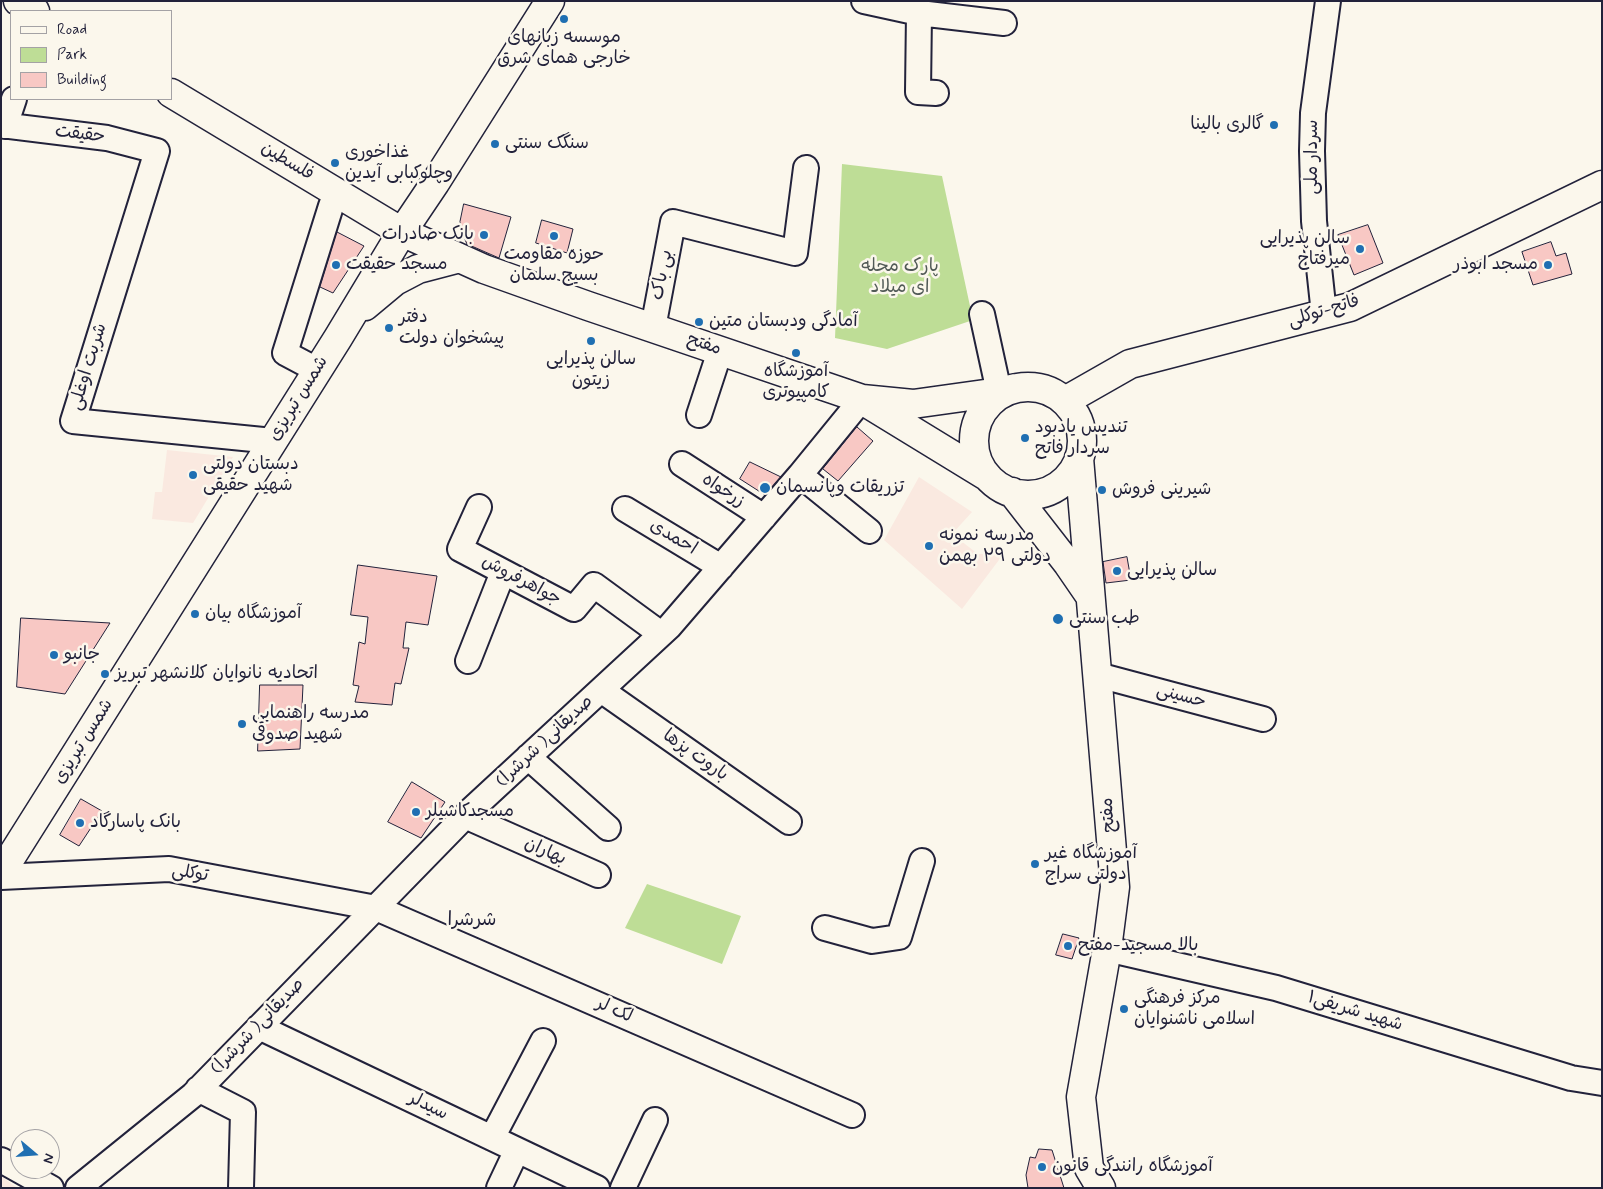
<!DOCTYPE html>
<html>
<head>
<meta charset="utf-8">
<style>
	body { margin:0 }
	#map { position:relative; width:1603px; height:1189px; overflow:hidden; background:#fbf7ec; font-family:Mynerve,sans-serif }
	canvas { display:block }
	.frame { position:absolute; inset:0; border:2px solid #22223b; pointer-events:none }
	.legend { position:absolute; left:10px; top:10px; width:162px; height:90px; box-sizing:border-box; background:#fbf7ec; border:1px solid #a4a2a5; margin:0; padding:6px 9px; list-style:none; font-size:15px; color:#22223b }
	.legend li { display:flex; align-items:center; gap:10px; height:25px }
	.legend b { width:25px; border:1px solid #a4a2a5 }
	.north { position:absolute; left:10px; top:1129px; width:50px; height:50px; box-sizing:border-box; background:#fbf7ec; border:1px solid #a4a2a5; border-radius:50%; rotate:108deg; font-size:14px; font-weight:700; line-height:20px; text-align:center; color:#22223b }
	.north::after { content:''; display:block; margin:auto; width:18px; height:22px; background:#1f6fb2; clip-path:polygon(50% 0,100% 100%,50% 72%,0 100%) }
</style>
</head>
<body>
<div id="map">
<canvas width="1603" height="1189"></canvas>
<div class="frame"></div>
<ul class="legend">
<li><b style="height:6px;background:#fbf7ec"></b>Road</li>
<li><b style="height:14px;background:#bedd96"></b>Park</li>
<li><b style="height:14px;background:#f8c8c4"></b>Building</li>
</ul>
<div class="north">N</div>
</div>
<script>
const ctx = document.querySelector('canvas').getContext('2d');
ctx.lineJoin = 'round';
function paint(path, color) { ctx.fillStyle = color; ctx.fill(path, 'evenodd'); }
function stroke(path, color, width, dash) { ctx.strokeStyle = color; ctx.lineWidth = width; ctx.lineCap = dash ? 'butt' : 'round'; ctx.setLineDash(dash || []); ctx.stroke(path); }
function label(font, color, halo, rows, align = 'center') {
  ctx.font = font + ' Mynerve,"Playpen Sans Arabic",sans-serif'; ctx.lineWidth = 5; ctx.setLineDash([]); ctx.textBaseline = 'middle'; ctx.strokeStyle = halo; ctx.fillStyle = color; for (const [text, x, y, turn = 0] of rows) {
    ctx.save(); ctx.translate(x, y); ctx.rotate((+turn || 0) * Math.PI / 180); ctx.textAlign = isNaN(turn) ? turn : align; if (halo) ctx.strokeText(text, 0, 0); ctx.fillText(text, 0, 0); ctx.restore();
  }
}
const built = new Path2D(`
	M167,450L233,457L193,523L152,519L155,492H162Z
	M919,477L972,512L952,534L978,554L998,553L1002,556L962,609L884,540Z
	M1,1176L17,1188H1Z`);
const green = new Path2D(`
	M842,164L942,176L973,320L887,349L835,338Z
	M647,884L741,916L722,964L625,928Z`);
const building = new Path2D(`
	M464,204L511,217L499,258L467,244L461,231L460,222Z
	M542,220L573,229L567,253L536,243Z
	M1368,225L1383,263L1354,275L1338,235Z
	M337,232L364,246L333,293L320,287Z
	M1551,242L1556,256L1566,253L1572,274L1533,285L1522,252Z
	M857,427L873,441L838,481L823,469Z
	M750,462L781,477L765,495L740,479Z
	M1127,557L1131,580L1106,583L1103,562Z
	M358,565L437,576L428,625L406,622L403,648H409L401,684L395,683L392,705L355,702L359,686L353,685L359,642L365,644L368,617L351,615Z
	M21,618L110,623L65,694L17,687Z
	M260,685H303L300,749L258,751Z
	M412,782L445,802L421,838L388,822Z
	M81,799L102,811L79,846L60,835Z
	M1063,934L1079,938L1072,959L1056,955Z
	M1039,1149L1052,1150L1064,1188H1028L1026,1175L1030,1157L1035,1158Z`);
const minor = new Path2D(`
	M864,1L919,13L918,92L936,93
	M919,13L1004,23
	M1,125L107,138L157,151L73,421L273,441
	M5,126L14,99
	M982,314L999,392
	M1324,314L1314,221L1312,151L1313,113L1328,1
	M653,328L673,222L795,253L806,168
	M317,370L285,353L331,206
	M699,415L720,351
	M682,464L764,517
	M800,475L869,531
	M479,507L460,549L574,609L594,585L661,634
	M625,509L721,567
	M468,661L503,572
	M1098,675L1263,719
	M601,690L789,822
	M528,757L608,828
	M465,816L598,875
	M1,877L169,869L376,908L852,1115
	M825,928L872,941L899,937L922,861
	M1107,949L1276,988L1571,1078L1602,1083
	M259,1027L597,1188
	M198,1089L243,1112L241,1188
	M492,1138L543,1041
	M1,1160L51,1188
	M78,1188L193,1095L472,809L669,627L800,475L862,399
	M499,1188L517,1150
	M623,1188L655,1120`);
const major = new Path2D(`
	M18,1L35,11
	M171,93L402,232L484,269L588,306L862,399L913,404L999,392L1016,388
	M365,306L395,281L418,269L460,258
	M974 441a54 54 0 1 1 108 0a54 54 0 1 1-108 0Z
	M1065,401L1130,364L1350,307L1602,185
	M867,403L988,477
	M1079,458L1115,887L1107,949L1081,1097L1089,1168L1101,1188
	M1012,492L1068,564L1090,596
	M1,873L338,338L402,232L435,183L550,1`);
const markers = [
	[564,19,5,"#1f6fb2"],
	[1274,125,5,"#1f6fb2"],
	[495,144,5,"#1f6fb2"],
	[335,163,5,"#1f6fb2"],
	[484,235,5,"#1f6fb2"],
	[554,236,5,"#1f6fb2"],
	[1360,249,5,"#1f6fb2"],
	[336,265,5,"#1f6fb2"],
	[1548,265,5,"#1f6fb2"],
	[699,322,5,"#1f6fb2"],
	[389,328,5,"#1f6fb2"],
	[591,341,5,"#1f6fb2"],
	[796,353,5,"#1f6fb2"],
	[1025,438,5,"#1f6fb2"],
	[193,475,5,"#1f6fb2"],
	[765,488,6,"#1f6fb2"],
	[1102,490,5,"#1f6fb2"],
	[929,546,5,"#1f6fb2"],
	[1117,571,5,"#1f6fb2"],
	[195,614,5,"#1f6fb2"],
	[1058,619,6,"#1f6fb2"],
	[54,655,5,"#1f6fb2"],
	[105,674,5,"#1f6fb2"],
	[242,724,5,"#1f6fb2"],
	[416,812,5,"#1f6fb2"],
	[80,823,5,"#1f6fb2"],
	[1035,864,5,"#1f6fb2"],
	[1068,946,5,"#1f6fb2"],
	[1124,1009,5,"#1f6fb2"],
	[1042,1167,5,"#1f6fb2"]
];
const poiNames = [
	["موسسه زبانهای",564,38,"center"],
	["خارجی همای شرق",564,59,"center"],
	["گالری بالینا",1264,125,"right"],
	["سنگک سنتی",505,144],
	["غذاخوری",345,153],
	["وچلوکبابی آیدین",345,174],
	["بانک صادرات",474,235,"right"],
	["سالن پذیرایی",1350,239,"right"],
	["میرفتاح",1350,260,"right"],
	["حوزه مقاومت",554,255,"center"],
	["بسیج سلمان",554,276,"center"],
	["مسجد حقیقت",346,265],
	["مسجد ابوذر",1538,265,"right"],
	["دفتر",399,318],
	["پیشخوان دولت",399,339],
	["آمادگی ودبستان متین",709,322],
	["سالن پذیرایی",591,360,"center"],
	["زیتون",591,381,"center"],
	["آموزشگاه",796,372,"center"],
	["کامپیوتری",796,393,"center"],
	["تندیس یادبود",1035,428],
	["سردار فاتح",1035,449],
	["دبستان دولتی",203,465],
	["شهید حقیقی",203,486],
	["تزریقات وپانسمان",776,488],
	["شیرینی فروش",1112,490],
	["مدرسه نمونه",939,536],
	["دولتی ۲۹ بهمن",939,557],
	["سالن پذیرایی",1127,571],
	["آموزشگاه بیان",205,614],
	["طب سنتی",1069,619],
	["جانبو",64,655],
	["اتحادیه نانوایان کلانشهر تبریز",115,674],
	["مدرسه راهنمایی",252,714],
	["شهید صدوقی",252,735],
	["مسجدکاشیلر",426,812],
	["بانک پاسارگاد",90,823],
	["آموزشگاه غیر",1045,854],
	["دولتی سراج",1045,875],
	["بالا مسجید-مفتح",1078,946],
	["مرکز فرهنگی",1134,999],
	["اسلامی ناشنوایان",1134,1020],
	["آموزشگاه رانندگی قانون",1052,1167]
];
const streetNames = [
	["حقیقت",80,135,7],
	["سردار ملی",1313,157,-90],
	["فلسطین",287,162,31],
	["بی باک",663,275,-79],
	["فاتح-توکلی",1324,312,-17],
	["مفتح",704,345,19],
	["شربت اوغلی",89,367,-73],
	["شمس تبریزی",299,399,-58],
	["زرخواه",723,491,33],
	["احمدی",673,538,31],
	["جواهرفروش",521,581,28],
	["حسینی",1181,697,15],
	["شمس تبریزی",84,742,-58],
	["(شرشرا )صدیقانی",545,742,-43],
	["باروت پزها",695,756,35],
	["مفتح",1109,815,-94],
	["بهاران",545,852,24],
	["توکلی",190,874,9],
	["لک لر",614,1011,24],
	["شهید شریفی۱",1355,1012,17],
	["(شرشرا )صدیقانی",258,1027,-46],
	["سیدلر",428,1107,26]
];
const parkNames = [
	["پارک محله",900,267],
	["ای میلاد",900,288]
];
const neighbourhoodNames = [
	["شرشرا",472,921]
];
paint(built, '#fae9e0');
paint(green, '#bedd96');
paint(building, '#f8c8c4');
stroke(building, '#22223b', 1);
stroke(minor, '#22223b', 28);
stroke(major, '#22223b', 31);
stroke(minor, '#fbf7ec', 24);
stroke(major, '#fbf7ec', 28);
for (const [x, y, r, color] of markers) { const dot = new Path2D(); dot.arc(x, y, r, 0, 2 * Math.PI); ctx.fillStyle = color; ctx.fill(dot); stroke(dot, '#fbf7ec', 2); }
label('18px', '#22223b', '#fbf7ec', poiNames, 'left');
label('18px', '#22223b', '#fbf7ec', streetNames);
label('18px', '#515a56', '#fbf7ec', parkNames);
label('19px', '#22223b', '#fbf7ec', neighbourhoodNames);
</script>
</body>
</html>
